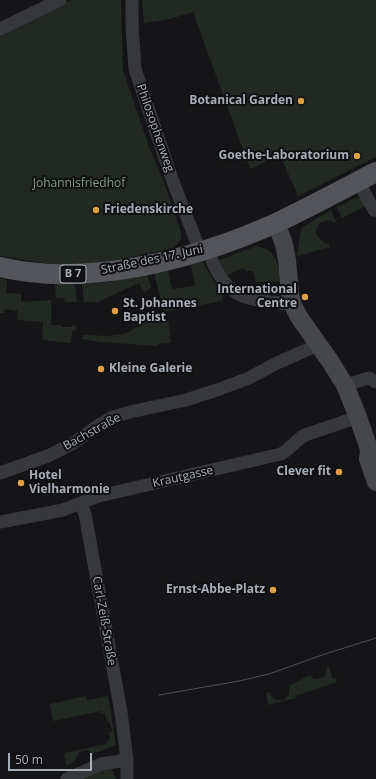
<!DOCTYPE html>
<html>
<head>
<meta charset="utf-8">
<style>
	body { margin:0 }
	#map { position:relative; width:376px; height:779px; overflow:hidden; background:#151517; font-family:"Open Sans",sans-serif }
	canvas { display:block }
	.scale { position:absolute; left:8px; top:753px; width:84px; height:18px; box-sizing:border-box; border:2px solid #a8aeb6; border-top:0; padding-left:5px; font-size:12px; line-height:14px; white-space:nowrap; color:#a8aeb6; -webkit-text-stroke:3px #101012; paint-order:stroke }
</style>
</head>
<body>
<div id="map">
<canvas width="376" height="779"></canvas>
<div class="scale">50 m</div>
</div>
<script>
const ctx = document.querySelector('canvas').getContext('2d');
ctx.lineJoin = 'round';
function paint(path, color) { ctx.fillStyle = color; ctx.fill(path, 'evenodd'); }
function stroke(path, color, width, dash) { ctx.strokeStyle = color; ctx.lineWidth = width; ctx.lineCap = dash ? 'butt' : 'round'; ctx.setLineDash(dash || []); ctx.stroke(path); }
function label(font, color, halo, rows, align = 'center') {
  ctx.font = font + ' "Open Sans",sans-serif'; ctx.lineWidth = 4; ctx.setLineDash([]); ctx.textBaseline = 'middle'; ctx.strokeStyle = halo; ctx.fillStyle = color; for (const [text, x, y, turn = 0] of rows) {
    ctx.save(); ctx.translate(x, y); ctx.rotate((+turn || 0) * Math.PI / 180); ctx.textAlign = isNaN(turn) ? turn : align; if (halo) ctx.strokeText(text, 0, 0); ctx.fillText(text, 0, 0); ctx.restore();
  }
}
const green = new Path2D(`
	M71,0H121L123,70L149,147L164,182L180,229C183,236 181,242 174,247C169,250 160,251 154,252C124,259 94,265 63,264C42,264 21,259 0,256V34Z
	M142,0H376V157L298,196L280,155L250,169L193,12L170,19L144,23Z
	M360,196L366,206L342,218L337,207Z
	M331,210L337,224C319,211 305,238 329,244L330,247L297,256L301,228Z
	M257,246C278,250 278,265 280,282H255L253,271H247L243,268L226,276L219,260Z
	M202,261L214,281L223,293L222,301L164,312L154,273L168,270L172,289L195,286L191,264Z
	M147,274L151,288L144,292L139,283L98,302H84L82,284L103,283Z
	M0,278L7,280L6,293L21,294V302L51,300V325H61L62,327H72V324L78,328L72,332L71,343L42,340L43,322L17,320L18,311L5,309L4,313H0Z
	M55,284H75L77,302H65L64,298H56Z
	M168,319L171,343L158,344L157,346L102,342L81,339L84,335L108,336L124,334L145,323Z
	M329,667L333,679L336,678L337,682L295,696L296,698L268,705L266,693L270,692C272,699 277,701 284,700L289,694V686L310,675L314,679L322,678L326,674L327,668Z
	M86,696L87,700L108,696L116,745L92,754L88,750L79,752L74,762L66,766L64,753L107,744V741L110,740L109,732L112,731L109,721H107L105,713L101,714V711L53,721L50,704Z
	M108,768L113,770L116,779H76Z`);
const minor = new Path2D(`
	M132,0V26L135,69L172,179L200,251
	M0,29L60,0
	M358,181L374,210H376
	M211,258C229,304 252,298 293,305
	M345,385L369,378L376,382
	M0,473L48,456L72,444L99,425L113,417L130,412L186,400L217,390L249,378L277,363L318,345
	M81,504L85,514L121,712L127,760V779
	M0,522L63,510L99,496L281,454C290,449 296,440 305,435L358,417
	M67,779L101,764L127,760`);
const secondary = new Path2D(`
	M276,223L284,244L287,260L290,294L293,305L299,317L330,361L345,385L358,417L369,449L376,458
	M369,449L368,459L376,482`);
const primary = new Path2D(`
	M0,267C87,288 196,259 276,223C310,207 343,189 376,172`);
const tram = new Path2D(`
	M159,695L239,681L269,674L325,654L376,638`);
const markers = [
	[301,101,4,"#e1a043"],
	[357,156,4,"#e1a043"],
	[96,210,4,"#e1a043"],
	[305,297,4,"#e1a043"],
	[115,311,4,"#e1a043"],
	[101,369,4,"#e1a043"],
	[339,472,4,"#e1a043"],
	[21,483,4,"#e1a043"],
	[273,590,4,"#e1a043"]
];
const shields = [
	[73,274,26]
];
const shieldNames = [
	["B 7",73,274]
];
const poiNames = [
	["Botanical Garden",293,101],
	["Goethe-Laboratorium",349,156],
	["Friedenskirche",104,210,"left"],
	["International",297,290],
	["Centre",297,304],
	["St. Johannes",123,304,"left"],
	["Baptist",123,318,"left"],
	["Kleine Galerie",109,369,"left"],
	["Clever fit",331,472],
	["Hotel",29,476,"left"],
	["Vielharmonie",29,490,"left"],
	["Ernst-Abbe-Platz",265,590]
];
const streetNames = [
	["Philosophenweg",155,128,71],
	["Straße des 17. Juni",152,260,-12],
	["Bachstraße",92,432,-29],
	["Krautgasse",183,477,-13],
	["Carl-Zeiß-Straße",104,621,80]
];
const parkNames = [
	["Johannisfriedhof",79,184]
];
paint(green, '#222922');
stroke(minor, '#37383c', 13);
stroke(secondary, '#45474b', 18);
stroke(primary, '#53555a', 20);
stroke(tram, '#505256', 1);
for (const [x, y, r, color] of markers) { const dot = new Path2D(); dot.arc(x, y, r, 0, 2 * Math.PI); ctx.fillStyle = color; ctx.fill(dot); stroke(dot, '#101012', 1.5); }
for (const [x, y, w] of shields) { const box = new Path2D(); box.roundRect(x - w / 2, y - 9, w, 18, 3); ctx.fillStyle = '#101012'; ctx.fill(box); stroke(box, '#a8aeb6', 1); }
label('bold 11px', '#a8aeb6', null, shieldNames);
label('bold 12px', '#a8aeb6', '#101012', poiNames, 'right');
label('12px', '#a8aeb6', '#101012', streetNames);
label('12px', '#819f81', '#101012', parkNames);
</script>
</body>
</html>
